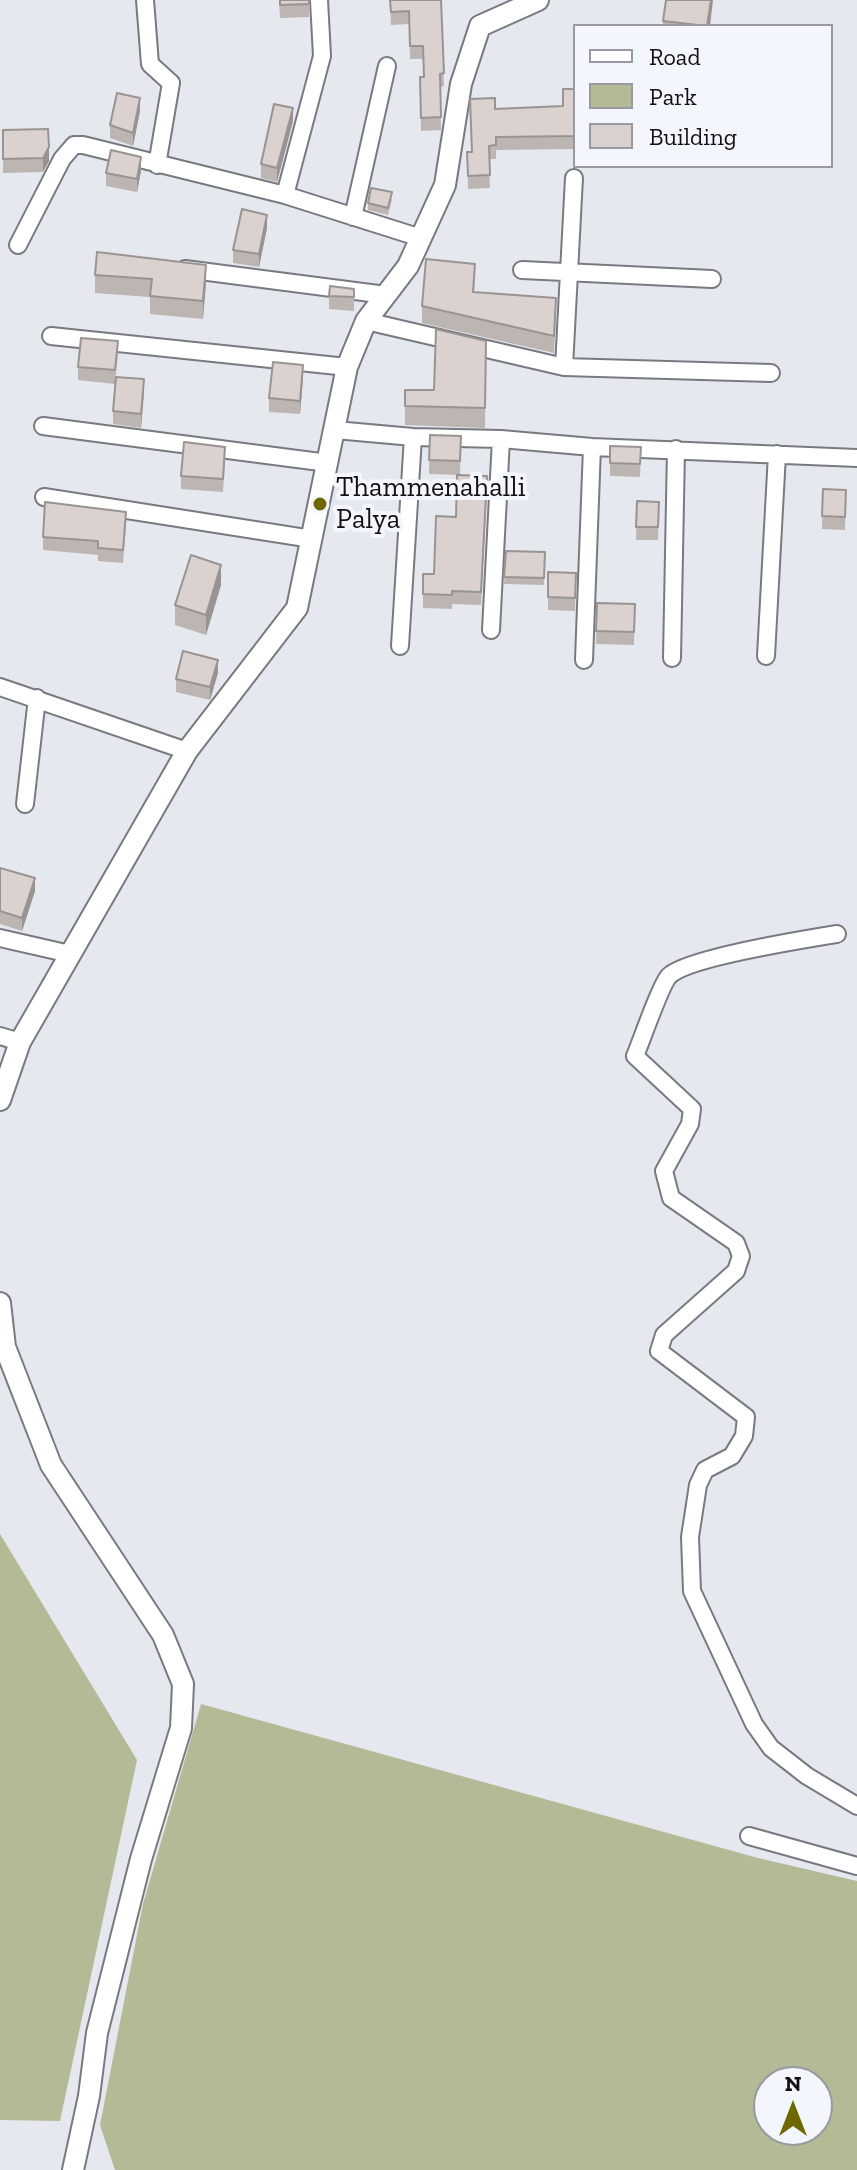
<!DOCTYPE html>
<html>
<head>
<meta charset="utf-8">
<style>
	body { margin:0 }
	#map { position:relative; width:857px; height:2170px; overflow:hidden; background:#e6e8f0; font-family:"Zilla Slab",serif }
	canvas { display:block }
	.legend { position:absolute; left:573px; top:24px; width:260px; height:144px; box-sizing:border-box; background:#f3f6fd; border:2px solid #989a9f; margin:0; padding:10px 14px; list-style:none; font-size:24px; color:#101113 }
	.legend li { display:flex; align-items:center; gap:16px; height:40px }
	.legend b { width:40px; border:2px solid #989a9f }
	.north { position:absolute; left:753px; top:2066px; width:80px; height:80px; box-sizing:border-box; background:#f3f6fd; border:2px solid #989a9f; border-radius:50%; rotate:0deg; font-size:22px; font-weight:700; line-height:32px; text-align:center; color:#101113 }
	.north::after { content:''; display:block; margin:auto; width:28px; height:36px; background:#6d6800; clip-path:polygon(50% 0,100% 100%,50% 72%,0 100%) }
</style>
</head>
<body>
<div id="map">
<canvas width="857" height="2170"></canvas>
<ul class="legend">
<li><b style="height:10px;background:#fff"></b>Road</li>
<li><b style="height:22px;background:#b3ba95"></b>Park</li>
<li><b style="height:22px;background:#dbd2cf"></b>Building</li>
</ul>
<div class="north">N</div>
</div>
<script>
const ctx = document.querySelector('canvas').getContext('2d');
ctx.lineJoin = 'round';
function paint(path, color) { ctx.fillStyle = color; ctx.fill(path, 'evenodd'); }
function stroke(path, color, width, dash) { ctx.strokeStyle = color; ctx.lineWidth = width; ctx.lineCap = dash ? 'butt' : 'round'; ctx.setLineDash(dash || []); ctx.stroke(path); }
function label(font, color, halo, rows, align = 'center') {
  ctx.font = font + ' "Zilla Slab",serif'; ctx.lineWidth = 8; ctx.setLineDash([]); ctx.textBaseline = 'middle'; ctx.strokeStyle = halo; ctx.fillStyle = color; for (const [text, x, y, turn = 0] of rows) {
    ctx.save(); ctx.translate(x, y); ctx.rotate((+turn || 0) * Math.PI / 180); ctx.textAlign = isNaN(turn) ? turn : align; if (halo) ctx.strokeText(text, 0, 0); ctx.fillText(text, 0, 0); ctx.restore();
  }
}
const green = new Path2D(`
	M0,1534L137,1760L60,2121L0,2120Z
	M201,1704L758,1858L857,1881V2170H115L100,2125L143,1904ZM769,2082H817V2130H769Z`);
const minor = new Path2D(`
	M145,0L150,64L171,83L157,165
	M285,195L322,56L319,0
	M353,217L387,66
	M18,245L62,159L74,145H83L285,195L421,238
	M185,269L386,295
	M522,270L712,279
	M366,321L564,367L771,373
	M51,336L347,367
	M564,367L574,178
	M43,426L328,463
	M335,430L413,437L501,439L592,447L857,458
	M44,497L312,539
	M491,630L501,439
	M400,646L413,437
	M766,656L777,454
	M672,658L676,449
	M584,660L592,447
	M0,687L187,751
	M25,804L37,698
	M837,934C806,939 687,958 669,976C661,984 641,1042 635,1056L692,1109L690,1124L664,1171L671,1198L736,1243L741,1256L736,1271L664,1335L659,1351L746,1417L744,1436L732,1456L705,1470L698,1485L690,1537L692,1591L754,1724L771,1748L807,1776L857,1806
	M0,938L70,954
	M0,1036L20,1042
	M749,1836L857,1866`);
const tertiary = new Path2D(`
	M0,1100L20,1042L187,751L297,608L347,367L366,321L408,266L445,185L461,84L480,26L538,0
	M0,1303L5,1347L51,1465L163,1635L183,1684L181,1728L141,1859L97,2033L89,2096L73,2170`);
const wall = new Path2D(`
	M279,0H310L309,17L280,18Z
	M390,0H441L444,86L440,87L441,130L421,131L420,77H424L423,59H410L409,24L391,25Z
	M663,21L710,26H663Z
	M575,89V149L496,150V159H489L490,188L468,189L467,152H471L495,109L563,106Z
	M140,111L133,146L110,138V125Z
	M293,121L277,182L261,178V164Z
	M3,130L49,161L43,172L3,173Z
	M141,171L137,192L106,186V173Z
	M392,199L388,215L368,210V203Z
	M267,228L259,267L233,263V250Z
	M95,275L206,283L203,319L150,314V297L95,293Z
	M475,281L474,293L556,315L554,353L422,323V306Z
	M354,289V311L329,309V296Z
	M486,341L485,428L405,425V390H434Z
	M118,354L115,384L78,380V367Z
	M303,378L300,414L269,412V398Z
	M144,392L141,428L113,424V411Z
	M430,435L461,436L460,475L429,474Z
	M610,446L641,447L640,477L610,476Z
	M225,461L223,492L181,489V476Z
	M823,489L846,490L845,530L822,529Z
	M487,490L481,605L452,604V609L423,608V574H434L456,517Z
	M637,501L659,502L658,540H636Z
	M126,526L123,563L98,561V555L43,550V537Z
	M506,551L545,552L544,585L504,584Z
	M576,573L575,611L548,610V597Z
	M221,585L206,635L175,625V605Z
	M597,603L635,604L634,645L596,644Z
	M218,673L210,700L176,692V679Z
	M0,868L35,891L22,931L0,924Z`);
const shadedWall = new Path2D(`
	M711,0H713L710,26H707Z
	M140,98V111L133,146V133Z
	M293,108V121L277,182V168Z
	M49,147V161L43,172V158Z
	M141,157V171L137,192V179Z
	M267,215V228L259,267V254Z
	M206,265V283L203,319V301Z
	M303,365V378L300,414V401Z
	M144,379V392L141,428V414Z
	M221,565V585L206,635V615Z
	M218,660V673L210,700V687Z
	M35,878V891L22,931V918Z`);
const building = new Path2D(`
	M280,0H309V4L280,5Z
	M390,0H441L444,73L440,74L441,117L421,118L420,77H424L423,46H410L409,11L391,12Z
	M666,0H711L707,26L663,21Z
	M563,89H575V136L496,137V145L489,146L490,175L468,176L467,152H472L470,99L495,98V109L563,106Z
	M117,93L140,98L133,133L110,125Z
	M274,104L293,108L277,168L261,164Z
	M48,129L49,147L43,158L3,159V130Z
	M111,150L141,157L137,179L106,173Z
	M371,188L392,192L388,208L368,203Z
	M242,209L267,215L259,254L233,250Z
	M97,252L206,265L203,301L150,296L152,279L95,275Z
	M426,259L475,264L473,292L556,298L554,336L422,306Z
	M330,286L354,289V297L329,296Z
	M436,329L486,341L485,408L405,406V390H434Z
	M81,338L118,341L115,370L78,367Z
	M273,362L303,365L300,401L269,398Z
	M116,377L144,379L141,414L113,411Z
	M430,435L461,436L460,461L429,460Z
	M184,442L225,447L223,479L181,476Z
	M610,446L641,447L640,464L610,463Z
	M457,475L487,476L481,592L452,591V595L423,594V574H434L436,516L456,517Z
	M823,489L846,490L845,517L822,516Z
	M637,501L659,502L658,527H636Z
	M45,502L126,512L123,550L98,548V541L43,537Z
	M506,551L545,552L544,578L504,577Z
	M191,555L221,565L206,615L175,605Z
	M548,572L576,573L575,598L548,597Z
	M597,603L635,604L634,632L596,631Z
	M183,651L218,660L210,687L176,679Z
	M0,868L35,878L22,918L0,911Z`);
const markers = [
	[320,504,8,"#6d6800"]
];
const poiNames = [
	["Thammenahalli",336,488],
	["Palya",336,520]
];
paint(green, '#b3ba95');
stroke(minor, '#787a81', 20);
stroke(tertiary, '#787a81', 24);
stroke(minor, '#fff', 16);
stroke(tertiary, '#fff', 20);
paint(wall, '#bcb5b2');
paint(shadedWall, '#999391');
paint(building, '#dbd2cf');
stroke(building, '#999391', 2);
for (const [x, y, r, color] of markers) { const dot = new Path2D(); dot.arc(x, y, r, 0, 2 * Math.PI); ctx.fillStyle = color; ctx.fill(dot); stroke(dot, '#f3f6fd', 3); }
label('28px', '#101113', '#f3f6fd', poiNames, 'left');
</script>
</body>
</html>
